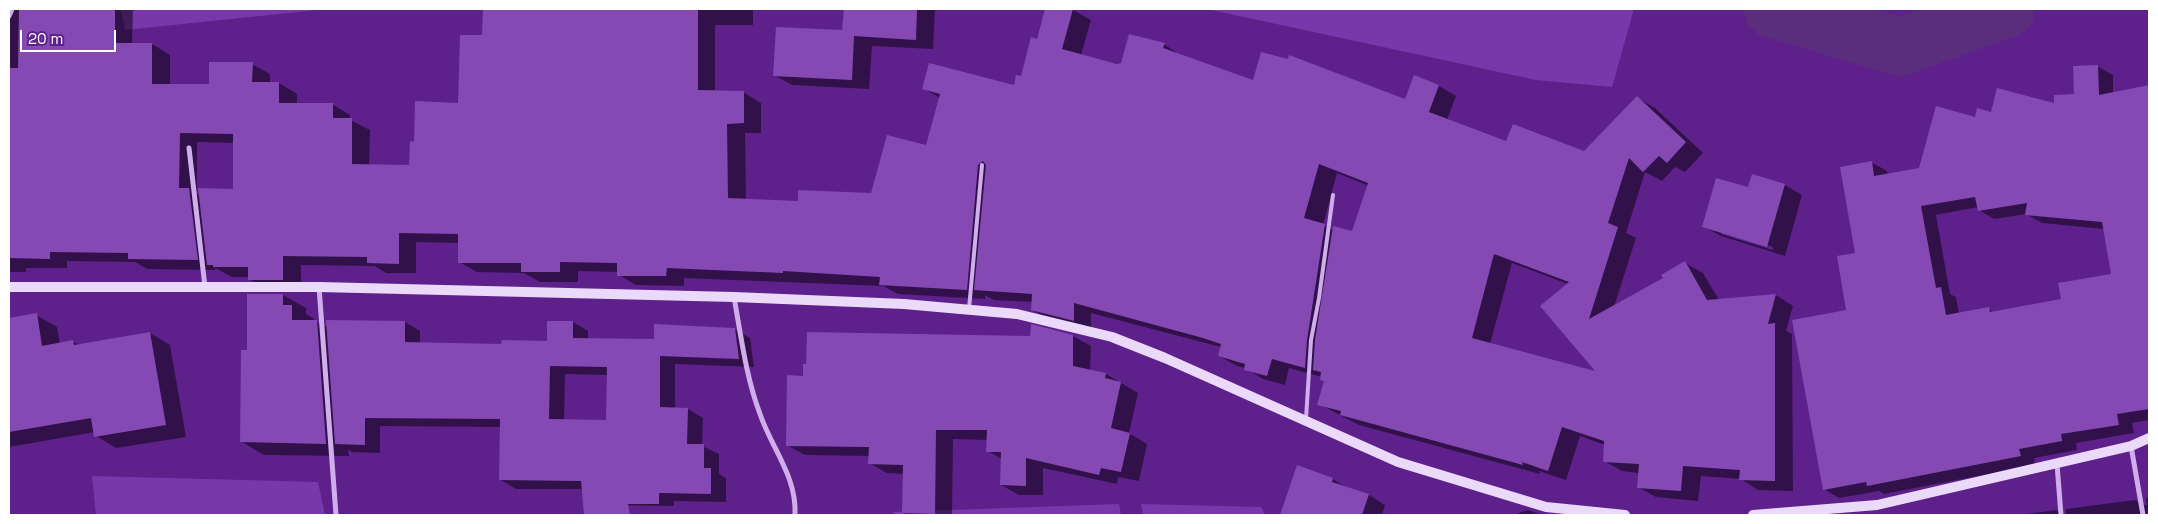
<!DOCTYPE html>
<html>
<head>
<meta charset="utf-8">
<style>
	body { margin:0 }
	#map { position:relative; width:2158px; height:524px; overflow:hidden; background:#5e218b; font-family:"Space Grotesk",sans-serif }
	canvas { display:block }
	.frame { position:absolute; inset:0; border:10px solid #fff; pointer-events:none }
	.scale { position:absolute; left:20px; top:30px; width:96px; height:22px; box-sizing:border-box; border:2px solid #fff; border-top:0; padding-left:6px; font-size:15px; line-height:18px; white-space:nowrap; color:#fff; -webkit-text-stroke:4px #5e218b; paint-order:stroke }
</style>
</head>
<body>
<div id="map">
<canvas width="2158" height="524"></canvas>
<div class="frame"></div>
<div class="scale">20 m</div>
</div>
<script>
const ctx = document.querySelector('canvas').getContext('2d');
ctx.lineJoin = 'round';
function paint(path, color) { ctx.fillStyle = color; ctx.fill(path, 'evenodd'); }
function stroke(path, color, width, dash) { ctx.strokeStyle = color; ctx.lineWidth = width; ctx.lineCap = dash ? 'butt' : 'round'; ctx.setLineDash(dash || []); ctx.stroke(path); }
const green = new Path2D(`
	M121,9H327L125,30Z
	M1207,9H1634L1612,87L1536,80Z
	M92,476L318,482L325,515H96Z
	M1119,504L1121,515H894L893,512Z
	M1141,504L1261,507L1265,515H1143Z`);
const shadow = new Path2D(`
	M9,9H133L132,44H152L170,55V85L210,86L252,64L270,74V83H279L297,94V104H332L350,115V120L370,130L369,166H411L416,143L459,104L484,36V9H753V25H715V92H743L761,103V133H745L746,200L799,202L872,195L927,147L940,98L923,88L1014,87L1022,77L1038,40L1047,9H1071L1091,20L1081,55L1122,65L1164,44L1181,56L1254,82L1405,101L1415,77L1439,86L1456,96L1447,120L1507,143L1584,152L1637,98L1655,108L1703,153L1685,172L1675,167L1662,181L1645,172L1626,233L1636,238L1614,307L1665,279L1685,263L1703,273L1719,300L1776,295L1793,306L1786,331L1792,334L1793,491L1758,490L1741,479L1701,476L1698,501L1656,497L1638,487L1639,473L1622,471L1604,461L1605,445L1580,436L1566,480L1539,471L1540,474L1359,425L1319,404L1325,381L1322,377L1289,368L1285,385L1263,379L1245,368L1237,366L1219,356L1221,347L1091,313V330L1050,320L1033,310V302L994,300L985,295V299L898,294L883,286L684,278V286L636,285L619,275V272L578,271V282H540L524,273L477,272L459,262L460,243L416,242V273H386L375,266L301,265V290H267L249,279V277H232L215,268V270L147,269L135,262L67,261V268H26V272H9ZM197,142L234,143V190L200,196L197,194ZM1337,173L1369,186L1353,233L1333,230L1323,225ZM1512,263L1568,284L1599,373L1490,344Z
	M845,9H935L933,49L872,46L869,89L792,85L774,75L844,31Z
	M2097,66L2113,75V93L2149,87V420L2132,423L2134,433L2076,443L2077,450L2034,458L2035,465L1884,494L1879,491L1839,498L1824,489L1847,311L1871,162L1887,171L1888,175L1920,169L1975,118L1992,114L2056,105L2075,95ZM1978,207L1979,210L1994,219L2026,214L2042,223L2104,229L2112,275L2063,300L1995,313L1988,309L1959,314L1956,297L1950,294L1936,215Z
	M1753,176L1785,185L1802,195L1785,256L1721,236L1703,226L1749,189ZM1721,231L1773,247V250L1721,234Z
	M249,295H283L306,308V314L314,319V321L328,328L327,322H405L420,331V344L503,346L548,342L573,322L588,331V340L655,341L734,329L750,338L754,367L675,364V409H688L703,418L702,446L719,454V474L726,478V502L674,501V506L598,505L583,489H516L501,480V427L380,426V453L352,452L348,450L349,456L264,455L242,442L248,351ZM565,374L608,375L607,421H564Z
	M36,315L57,327L60,344L73,342L80,345L150,333L170,345L186,437L116,448L96,436L95,432L9,447V319Z
	M1073,336L1091,346L1090,371L1106,374L1138,393L1129,433L1147,444L1139,481L1118,477L1117,484L1043,468V495H1019L1001,485L1002,459L988,451V440L953,439L952,515H908L903,513L904,474L887,473L869,463L870,456L805,455L787,445L805,377L1031,337Z
	M1298,467L1333,479L1349,489L1369,495L1385,505L1382,515H1281Z
	M2149,494V515H2066V509L2135,500L2147,506L2146,498H2149Z
	M1528,510L1542,515H1513Z
	M2056,510L2064,515H2019Z`);
const river = new Path2D(`
	M1773,9L1900,47L2006,9`);
const building = new Path2D(`
	M19,9H115V43H152V84H209V62H253L252,82H279V103H333V118H352V164L409,165L410,141L414,142L415,101L458,103L460,35H482L483,9H698V90L744,91V123L727,124L728,198L798,201V190L871,193L887,135L926,145L940,94L922,89L929,63L1014,85L1016,75L1021,76L1031,37L1037,39L1045,9H1073L1062,49L1117,64L1121,63L1129,34L1165,43L1163,48L1253,80L1261,52L1288,59L1289,55L1405,99L1414,75L1439,85L1429,112L1506,141L1513,124L1584,151L1637,96L1686,142L1667,163L1659,156L1643,172L1629,158L1608,223L1618,227L1589,319L1663,278L1661,275L1685,261L1707,300L1776,294L1768,324L1775,323V481L1739,480L1740,470L1683,466L1681,491L1637,488L1639,464L1603,462L1604,441L1562,427L1548,471L1522,462L1523,465L1340,415L1341,411L1317,405L1324,381L1320,380L1321,372L1313,370L1315,340L1333,226L1352,231L1368,183L1319,164L1304,218L1325,224L1307,340L1305,368L1272,359L1267,376L1244,370L1245,364L1218,356L1221,344L1203,338L1074,303V321L1031,310L1032,294L974,290L986,165L983,161L978,165L967,290L879,285L880,277L783,271V273L667,268L666,276H617V263L560,262V272H521V263H458V234L399,233V264L367,263V257L283,256V280H248V267H213V265H207L198,188L233,189V134L180,133L179,188H189L198,260L128,259V253L50,252V259L9,258V68H18ZM1494,254L1569,282L1540,306L1595,371L1472,338Z
	M844,9H917L916,40L854,36L852,80L773,76L776,27L842,30Z
	M2098,65L2099,95L2149,85V409L2117,414L2119,425L2061,434L2062,441L2019,449L2021,456L1867,486L1866,482L1823,490L1792,320L1846,310L1837,256L1855,253L1840,167L1872,161L1874,176L1919,168L1936,106L1975,117L1977,108L1991,112L1997,88L2054,103V95L2074,94L2073,66ZM1975,197L1978,211L2027,203L2025,215L2102,222L2111,274L2058,283L2061,299L1990,312L1989,307L1946,315L1941,287L1936,288L1921,206Z
	M1752,174L1785,184L1767,247L1702,227L1716,178L1748,187Z
	M247,294H283V305H292V320H317L326,444L240,442L241,350H247Z
	M37,313L42,346L73,340L74,345L150,332L166,425L94,437L91,418L9,432V318Z
	M326,320L405,321V342L501,344L502,340L547,341V321H573V338L654,339V324L735,328L739,359L660,356V407L688,408L687,444H704V468H711V494L659,493V504H628L630,515H584L581,481L499,480L500,419L365,418V445L335,444ZM550,366L607,367L606,420L549,419Z
	M1031,324L1073,335V366L1106,373L1105,378L1121,382L1111,428L1130,433L1121,472L1101,468L1099,475L1026,458V486L1000,485L1001,452H986L987,430H936L935,514L902,513L903,465L868,464L869,447L786,446L787,375L803,376V364H806L807,332L1030,336Z
	M1297,465L1333,478L1332,482L1369,494L1362,515H1280Z`);
const lane = new Path2D(`
	M969,309L982,165
	M1306,419L1311,340L1319,298L1333,195`);
const street = new Path2D(`
	M9,16L12,9
	M189,148L205,287
	M319,287L336,515
	M734,297C741,336 746,377 760,414C772,449 797,477 795,515
	M2131,446L2143,515
	M2057,464L2061,515`);
const secondary = new Path2D(`
	M9,287H319L734,297L904,304L1017,314L1112,337L1165,358L1398,462L1546,507L1625,515
	M1753,515L1877,505L2131,446L2149,438`);
paint(green, '#7838aa');
paint(shadow, '#0007');
stroke(river, '#5b2d7d', 58);
paint(building, '#8549b3');
stroke(lane, '#d0aeeb', 4);
stroke(street, '#d0aeeb', 5);
stroke(secondary, '#ebd9f9', 10);
</script>
</body>
</html>
